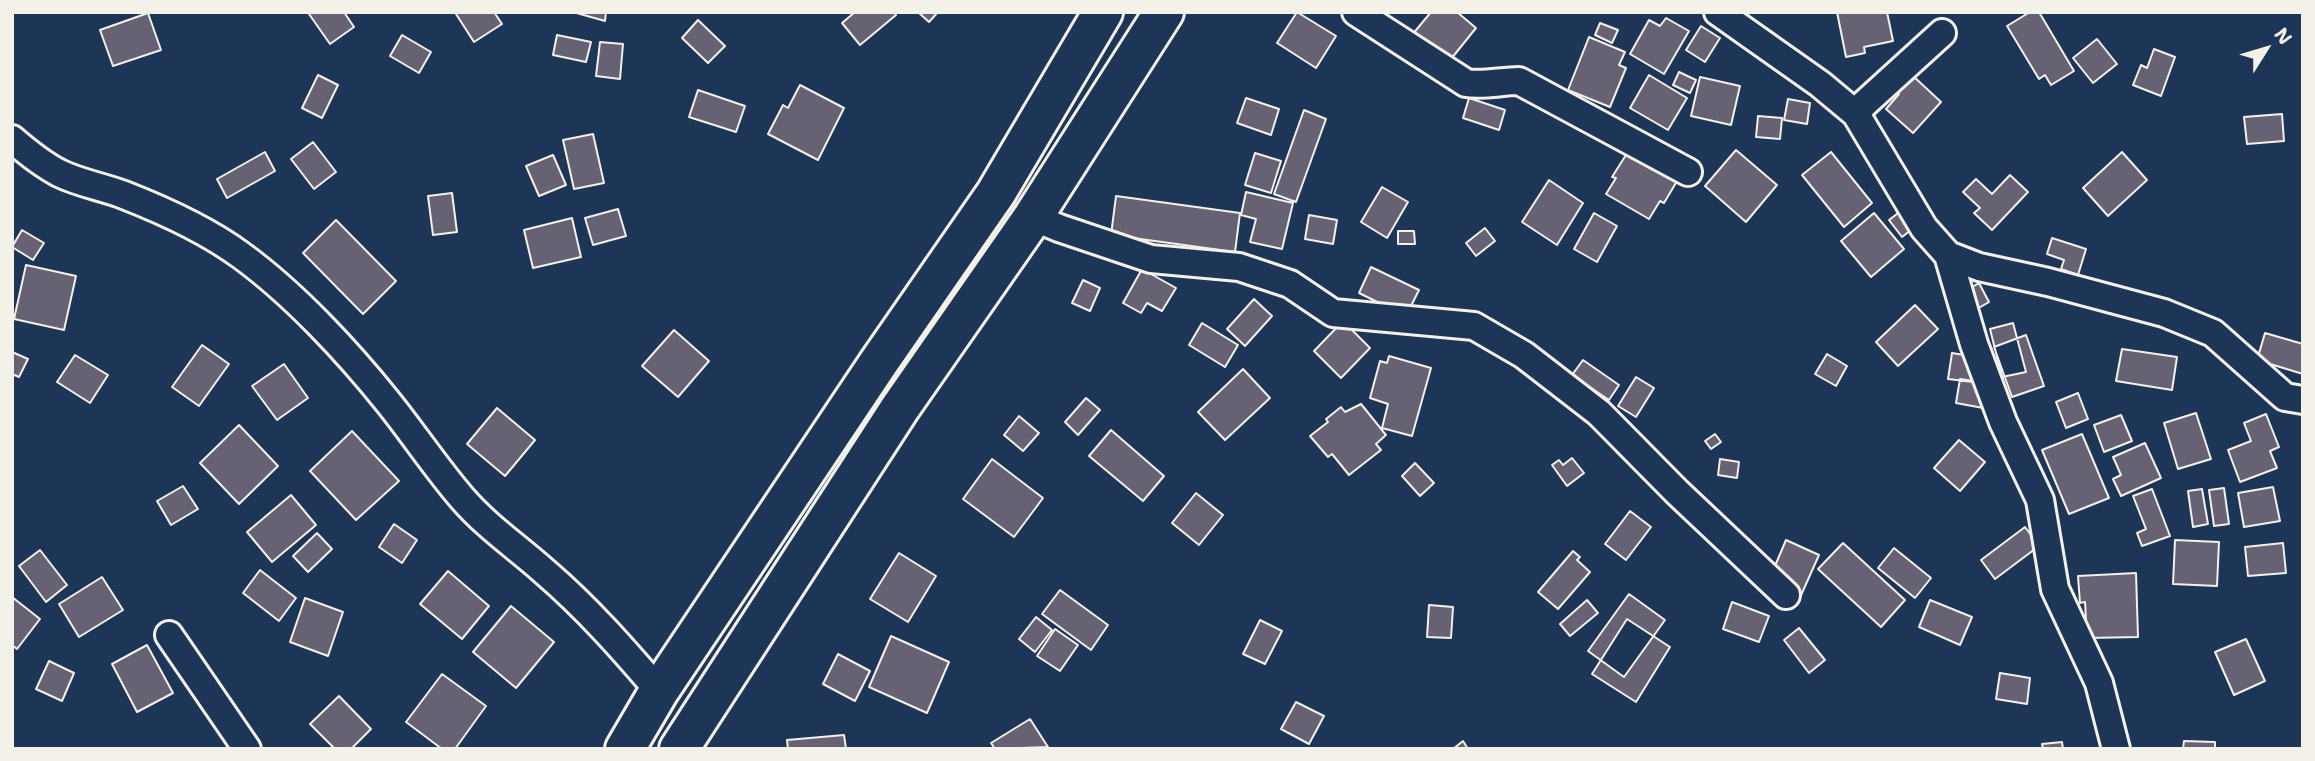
<!DOCTYPE html>
<html>
<head>
<meta charset="utf-8">
<style>
	body { margin:0 }
	#map { position:relative; width:2315px; height:761px; overflow:hidden; background:#1d3557; font-family:"Shantell Sans",sans-serif }
	canvas { display:block }
	.frame { position:absolute; inset:0; border:14px solid #f4f1e8; pointer-events:none }
	.north { position:absolute; left:2231px; top:14px; width:70px; height:70px; -webkit-text-stroke:5px #1d3557; paint-order:stroke; rotate:53deg; font-size:19px; font-weight:700; line-height:28px; text-align:center; color:#f4f1e8 }
	.north::after { content:''; display:block; margin:auto; width:24px; height:32px; background:#f4f1e8; clip-path:polygon(50% 0,100% 100%,50% 72%,0 100%) }
</style>
</head>
<body>
<div id="map">
<canvas width="2315" height="761"></canvas>
<div class="frame"></div>
<div class="north">N</div>
</div>
<script>
const ctx = document.querySelector('canvas').getContext('2d');
ctx.lineJoin = 'round';
function paint(path, color) { ctx.fillStyle = color; ctx.fill(path, 'evenodd'); }
function stroke(path, color, width, dash) { ctx.strokeStyle = color; ctx.lineWidth = width; ctx.lineCap = dash ? 'butt' : 'round'; ctx.setLineDash(dash || []); ctx.stroke(path); }
const building = new Path2D(`
	M311,12H344L354,27L330,44L309,14Z
	M459,12H494L502,24L474,42L456,14Z
	M573,12H606L605,21Z
	M855,12H894L896,15L860,45L842,23Z
	M918,12H938L929,22Z
	M1297,12L1336,36L1316,68L1277,43Z
	M1431,12H1457L1476,28L1447,64L1412,35Z
	M1837,12H1887L1893,41L1864,47L1865,53L1846,57Z
	M2030,12H2039L2074,71L2051,85L2045,75L2039,79L2007,26Z
	M148,13L161,50L113,66L100,30Z
	M1666,18L1689,31L1664,74L1630,54L1649,20L1660,26Z
	M698,20L725,46L708,63L682,38Z
	M1600,23L1618,30L1612,43L1595,35Z
	M1701,26L1720,38L1705,62L1686,50Z
	M402,35L431,52L419,73L390,56Z
	M557,35L591,42L586,62L553,55Z
	M1589,37L1625,52L1619,65L1626,68L1610,107L1568,90Z
	M2097,39L2117,64L2093,83L2073,58Z
	M600,42L623,44L620,79L596,76Z
	M2154,49L2175,57L2161,96L2133,85L2141,65L2147,68Z
	M1679,72L1696,80L1690,93L1673,85Z
	M318,75L338,85L322,118L302,108Z
	M1649,75L1687,98L1668,130L1630,108Z
	M1912,75L1941,102L1913,133L1886,109L1899,94L1896,91Z
	M1700,77L1740,86L1731,125L1691,116Z
	M800,85L844,108L818,160L768,134L783,105L788,108Z
	M698,90L745,106L736,132L689,117Z
	M1246,98L1279,109L1271,135L1237,123Z
	M1469,98L1505,110L1499,130L1463,118Z
	M1788,99L1810,103L1807,124L1784,120Z
	M1304,110L1326,119L1296,202L1274,194Z
	M2282,114L2284,141L2247,144L2244,117Z
	M1758,116L1782,118L1780,139L1756,137Z
	M593,134L604,183L574,189L563,140Z
	M313,142L336,172L314,189L291,159Z
	M1631,147L1680,176L1664,203L1660,201L1649,219L1606,194L1616,178L1612,177Z
	M1736,150L1777,185L1746,222L1705,186Z
	M265,152L275,171L227,198L217,179Z
	M1831,152L1872,203L1844,227L1802,175Z
	M2122,152L2147,180L2108,216L2083,188Z
	M1255,153L1281,161L1271,193L1245,185Z
	M553,155L566,185L539,196L526,166Z
	M2010,175L2028,192L1992,230L1974,213L1980,208L1963,192L1976,179L1992,194Z
	M1549,180L1583,203L1557,245L1522,222Z
	M1382,187L1408,202L1387,238L1361,222Z
	M1246,192L1293,203L1282,249L1250,242L1256,219L1241,215Z
	M452,193L457,232L433,235L428,196Z
	M1116,196L1240,213L1235,252L1111,235Z
	M1906,207L1919,224L1902,237L1889,220Z
	M618,209L626,236L593,245L585,218Z
	M1594,213L1617,226L1597,262L1574,249Z
	M1874,213L1904,249L1871,277L1841,241Z
	M1309,215L1337,220L1333,244L1305,239Z
	M572,218L581,257L533,268L524,230Z
	M336,220L396,281L363,314L303,253Z
	M1485,228L1495,241L1476,256L1466,243Z
	M22,230L44,243L33,260L12,247Z
	M1398,231H1414L1415,244H1398Z
	M2052,238L2086,249L2078,275L2061,269L2064,260L2047,254Z
	M26,265L76,276L64,330L14,319Z
	M1371,267L1419,290L1406,316L1359,293Z
	M1142,269L1176,288L1162,311L1147,303L1141,313L1123,303Z
	M1083,280L1100,288L1090,311L1072,303Z
	M1979,283L1989,302L1977,309L1967,290Z
	M1254,299L1272,316L1245,346L1227,329Z
	M1915,305L1938,329L1898,366L1876,342Z
	M1343,321L1370,348L1341,378L1314,351Z
	M1202,323L1238,345L1225,367L1189,345Z
	M2013,323L2026,372L2002,377L1990,329Z
	M674,330L709,361L678,397L642,366Z
	M2265,333L2303,344V374L2257,360Z
	M2026,335L2044,386L2012,397L1994,347Z
	M202,345L229,364L199,406L172,387Z
	M2122,349L2177,357L2172,390L2116,381Z
	M12,352L28,359L19,377L12,374Z
	M1952,353L1976,357L1973,382L1948,379Z
	M1827,354L1847,366L1836,386L1815,374Z
	M75,355L108,375L90,403L57,382Z
	M1389,356L1431,368L1412,436L1382,428L1388,404L1370,398L1380,361L1387,363Z
	M1583,360L1619,385L1609,400L1572,375Z
	M284,364L308,398L277,420L252,386Z
	M1243,369L1270,398L1225,440L1198,412Z
	M1636,377L1654,388L1636,417L1618,406Z
	M1960,379L1987,383L1983,408L1956,403Z
	M2078,393L2088,419L2066,428L2056,402Z
	M1086,398L1100,410L1078,435L1065,422Z
	M1361,404L1386,435L1376,444L1381,450L1349,475L1332,454L1328,457L1310,436L1328,422L1326,419L1341,407L1345,412Z
	M497,408L535,440L505,476L467,444Z
	M2196,413L2211,459L2178,469L2164,423Z
	M2266,414L2279,447L2270,451L2277,468L2240,482L2228,450L2251,441L2244,423Z
	M2121,415L2132,441L2104,452L2094,425Z
	M1019,416L1039,433L1023,451L1004,435Z
	M239,425L278,466L239,504L200,463Z
	M1111,430L1164,476L1143,501L1089,456Z
	M352,431L399,481L356,520L310,471Z
	M1715,434L1721,442L1711,449L1705,441Z
	M2082,434L2109,498L2069,514L2042,450Z
	M1959,440L1985,462L1960,491L1934,468Z
	M2145,443L2161,478L2121,496L2113,479L2121,475L2113,457Z
	M1572,458L1584,473L1567,486L1552,465L1559,460L1563,465Z
	M992,459L1043,498L1014,537L963,499Z
	M1720,459L1739,462L1737,478L1718,475Z
	M1415,463L1434,483L1420,496L1402,476Z
	M183,486L198,509L171,525L157,501Z
	M2273,487L2280,521L2244,527L2238,493Z
	M2224,488L2229,524L2214,526L2209,490Z
	M2152,489L2170,536L2142,546L2137,533L2146,529L2133,496Z
	M2202,489L2208,524L2193,527L2188,491Z
	M1196,493L1223,515L1199,545L1172,523Z
	M291,495L316,525L272,562L247,532Z
	M1630,511L1651,527L1626,560L1605,544Z
	M394,524L417,540L402,563L379,547Z
	M2025,527L2039,546L1995,579L1981,560Z
	M317,533L332,549L308,572L293,556Z
	M1786,540L1819,555L1798,602L1766,587Z
	M2175,540L2219,542L2217,586L2173,584Z
	M1843,543L1905,600L1881,627L1818,569Z
	M2283,543L2286,573L2248,576L2245,547Z
	M1894,548L1931,578L1915,598L1878,568Z
	M40,550L67,585L46,602L19,566Z
	M1573,551L1580,557L1577,560L1590,572L1558,609L1538,592Z
	M899,553L936,576L908,622L870,599Z
	M260,570L296,598L279,621L243,593Z
	M448,571L489,606L462,639L420,604Z
	M2136,573L2138,637L2087,638L2085,602L2080,603L2078,576Z
	M102,577L123,610L79,637L59,604Z
	M1060,590L1108,625L1091,650L1042,614Z
	M1629,594L1665,620L1624,677L1588,651Z
	M12,597L40,619L17,649L12,645Z
	M305,598L343,612L328,656L290,642Z
	M1587,600L1598,613L1570,636L1560,624Z
	M1930,600L1972,617L1960,645L1919,627Z
	M1732,602L1769,616L1759,642L1723,629Z
	M1429,605L1453,607L1451,638L1427,637Z
	M511,606L554,642L516,688L473,652Z
	M1036,617L1052,630L1035,652L1019,639Z
	M1627,619L1670,647L1636,702L1592,674Z
	M1260,620L1282,631L1265,664L1243,654Z
	M1799,628L1825,660L1809,673L1784,640Z
	M1055,629L1078,645L1060,671L1037,656Z
	M891,636L949,662L927,713L869,687Z
	M2246,639L2265,681L2234,695L2215,652Z
	M147,645L173,693L137,712L112,664Z
	M838,654L870,671L855,701L823,684Z
	M49,661L74,673L62,701L36,689Z
	M2000,673L2030,678L2027,704L1996,699Z
	M442,674L486,706L455,749H442L406,722Z
	M339,696L371,729L351,749H335L310,724Z
	M1296,702L1324,716L1309,744L1281,729Z
	M1030,719L1048,747L995,749L991,743Z
	M844,735L846,749H788L787,740Z
	M1463,741L1468,749H1453Z
	M2184,741L2215,742V749H2183Z
	M2062,742L2063,749H2043L2042,744Z`);
const street = new Path2D(`
	M1356,12L1466,83C1484,86 1501,81 1519,81L1688,172
	M1718,12L1820,84L1856,114
	M1942,33L1864,104L1856,114L1924,228L1948,255L1979,267L2048,282L2164,313L2213,333L2285,397L2303,400
	M12,139C27,152 42,164 59,173C79,183 103,187 124,195C165,211 207,230 242,256C294,294 348,352 388,402C413,433 436,468 462,498C487,527 517,547 545,572C587,608 623,649 659,691
	M1033,217L1059,228L1151,259L1239,267L1290,284L1333,313L1474,326L1524,355L1599,413L1677,492L1786,595
	M1948,255L1974,344L2003,422L2040,500L2055,589L2099,683L2116,749
	M169,635L247,749`);
const highway = new Path2D(`
	M625,749L659,691L879,362L996,193L1103,12
	M679,749L900,408L1033,217L1164,12`);
paint(building, '#666173');
stroke(building, '#f4f1e8', 2);
stroke(street, '#f4f1e8', 32);
stroke(highway, '#f4f1e8', 44);
stroke(street, '#1d3557', 26);
stroke(highway, '#1d3557', 38);
</script>
</body>
</html>
